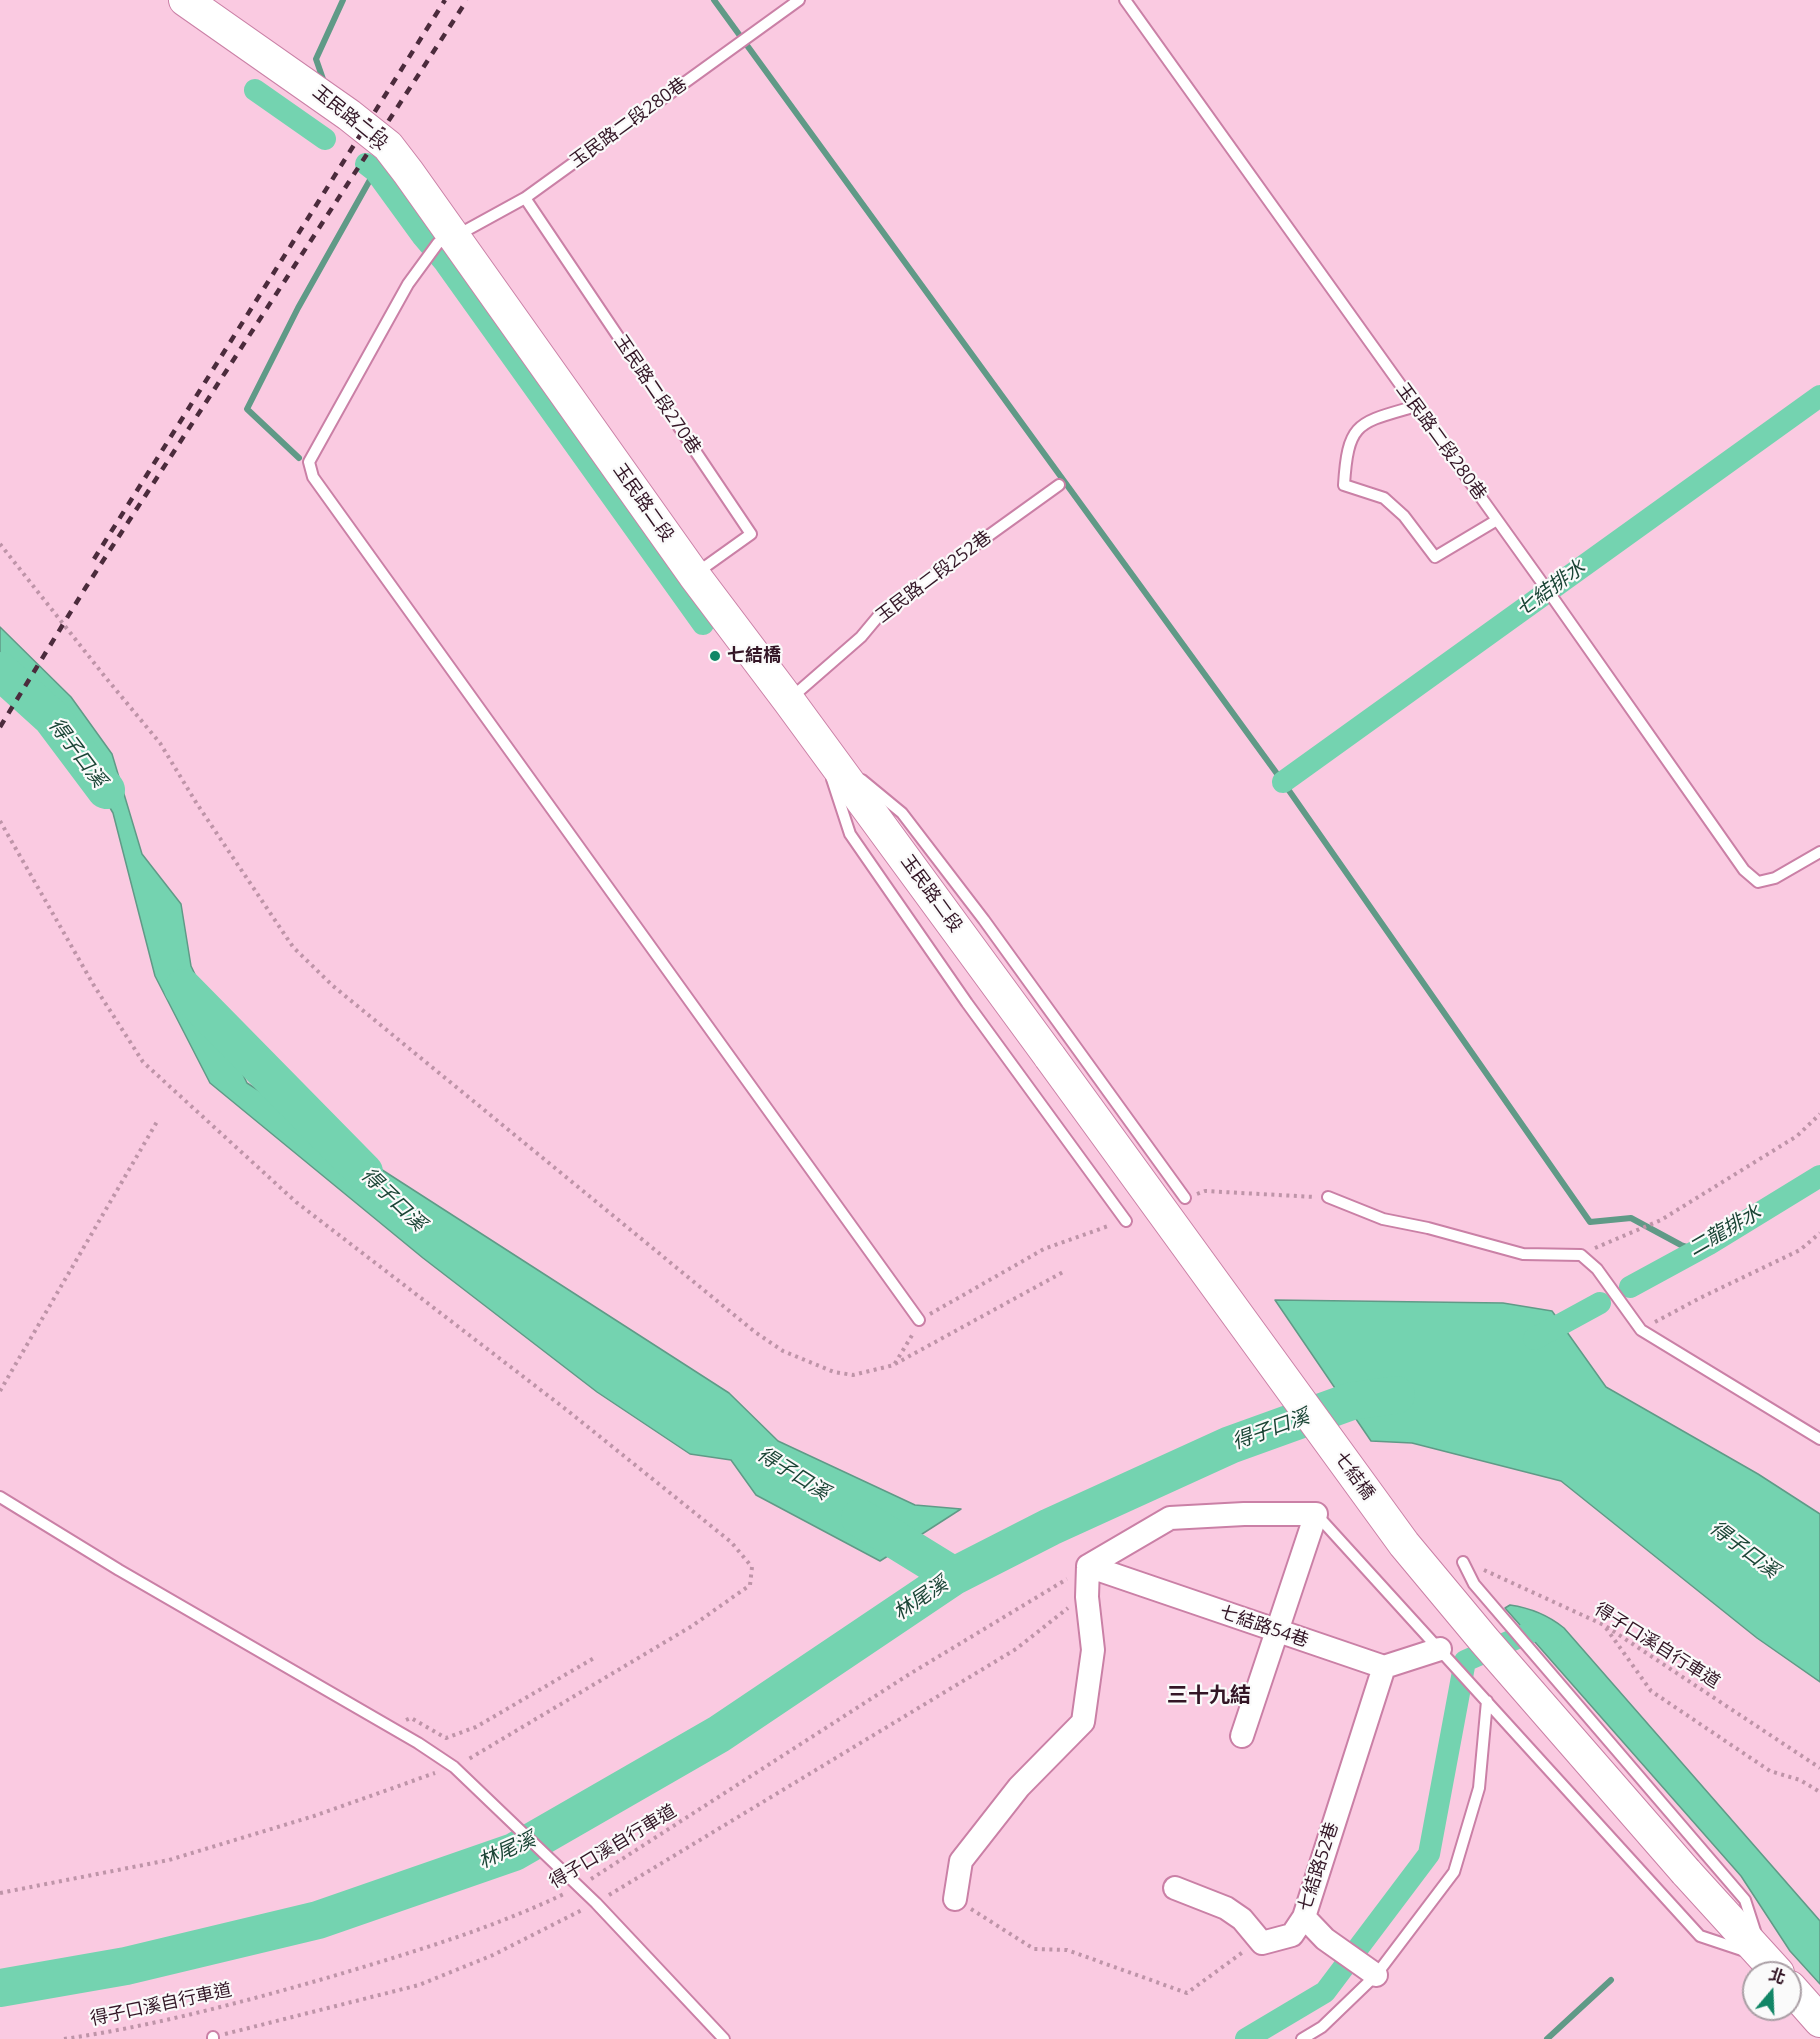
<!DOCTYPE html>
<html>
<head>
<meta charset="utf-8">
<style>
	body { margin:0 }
	#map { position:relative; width:1820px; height:2039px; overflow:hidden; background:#facae1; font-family:"Open Sans","Noto Sans TC",sans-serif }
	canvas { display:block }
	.north { position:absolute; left:1742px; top:1961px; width:60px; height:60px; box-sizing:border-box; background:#fafafa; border:2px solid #aa9fa5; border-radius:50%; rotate:19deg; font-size:16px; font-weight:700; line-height:24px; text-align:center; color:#331626 }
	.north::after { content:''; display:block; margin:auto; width:21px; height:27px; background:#118666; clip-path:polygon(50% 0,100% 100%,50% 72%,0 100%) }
</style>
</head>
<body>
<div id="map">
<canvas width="1820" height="2039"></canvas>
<div class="north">北</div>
</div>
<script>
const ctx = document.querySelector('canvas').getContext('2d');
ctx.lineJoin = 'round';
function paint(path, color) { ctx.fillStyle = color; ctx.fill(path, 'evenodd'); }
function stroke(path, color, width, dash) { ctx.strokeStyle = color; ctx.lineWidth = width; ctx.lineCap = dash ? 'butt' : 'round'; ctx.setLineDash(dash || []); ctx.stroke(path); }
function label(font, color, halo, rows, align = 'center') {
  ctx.font = font + ' "Open Sans","Noto Sans TC",sans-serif'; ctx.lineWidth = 4.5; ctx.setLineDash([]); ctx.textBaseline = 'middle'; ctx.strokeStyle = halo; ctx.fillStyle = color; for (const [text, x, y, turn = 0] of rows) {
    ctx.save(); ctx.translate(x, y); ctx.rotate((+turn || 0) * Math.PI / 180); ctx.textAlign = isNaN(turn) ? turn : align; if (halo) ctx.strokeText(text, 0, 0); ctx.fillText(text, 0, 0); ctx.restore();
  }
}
const water = new Path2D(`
	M0,627L71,697L112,754L142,854L181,904L191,966L247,1083L729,1393L778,1441L915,1505L961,1509L880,1561L756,1495L731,1460L690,1454L597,1392L423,1258L210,1083L155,976L113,813L45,697L0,675Z
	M1275,1300L1503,1303L1552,1311L1606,1387L1758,1474L1820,1514V1682L1757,1638L1561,1481L1412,1443L1371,1441Z
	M1510,1605C1531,1608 1548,1615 1564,1628L1820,1921V1984L1790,1951L1741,1876L1505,1608Z`);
const stream = new Path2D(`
	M714,0L1283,782L1590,1222L1631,1218L1681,1245L1697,1250
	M327,84L324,82L316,59L343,0
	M299,458L247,409L298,308L375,171
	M1547,2039L1611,1980`);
const canal = new Path2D(`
	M255,90L325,139
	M366,164L375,171L423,237L445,263L703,624
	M1283,782L1820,396
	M1630,1287L1709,1244L1820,1176
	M1534,1339L1600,1303
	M1246,2039L1325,1992L1429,1854L1465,1661L1540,1628L1551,1640`);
const river = new Path2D(`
	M0,671L52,718L106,790
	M183,988L364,1172
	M860,1518L954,1576
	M0,1988L126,1966L318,1920L514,1852L719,1734L954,1576L1050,1527L1230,1445L1352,1401L1396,1395`);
const path = new Path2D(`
	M0,544L106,678L160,743L197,804L293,947L333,986L755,1332L783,1351L834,1372L853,1375L894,1365L914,1332
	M0,821L93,984L143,1062L296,1202L568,1411L731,1542L752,1567L750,1585L692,1626L467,1760
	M1197,1194L1205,1191L1315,1197
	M1595,1248L1661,1220L1797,1136L1820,1114
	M930,1314L1044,1249L1111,1225
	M1655,1322L1700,1298L1800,1250L1820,1233
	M895,1364L1065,1271
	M0,1391L158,1120
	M1484,1570L1604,1625L1820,1768
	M1606,1628L1651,1691L1770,1771L1800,1780L1820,1792
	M406,1720L411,1718L446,1738L476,1727L594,1658
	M591,1879L908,1675L1067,1579
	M0,1893L169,1860L314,1816L435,1773
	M609,1895L1016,1649L1068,1608
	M971,1909L1034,1949L1067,1950L1187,1993L1243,1952
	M225,2034L419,1985L493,1955L582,1910
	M64,2039C154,2026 243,2002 330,1977C410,1953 491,1929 566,1893`);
const lane = new Path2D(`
	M799,0L525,198L454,237L438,243L408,284L309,462L313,477L919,1320
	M1125,0L1553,598L1744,870L1758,882L1775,878L1820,852
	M525,198L751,534L695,574
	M1416,406C1358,423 1348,421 1344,485L1384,498L1404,516L1435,557L1497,520
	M791,698L861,637L881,613L1059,485
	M832,779L850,834L967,1003L1126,1221
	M862,780L902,813L984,920L1185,1198
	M1328,1197L1383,1219L1428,1228L1523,1254L1581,1255L1597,1269L1641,1330L1820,1439
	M0,1497L119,1570L418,1743L454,1767L596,1903L724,2039
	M1316,1514L1700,1936L1745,1951
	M1463,1562L1474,1584L1745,1900L1756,1934
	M213,2039V2037
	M1302,2039L1322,2027L1376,1975L1454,1872L1479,1788L1487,1701`);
const street = new Path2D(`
	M1088,1566L1170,1518L1244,1514H1316L1242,1736
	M1088,1566L1384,1667L1440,1649
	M1175,1888L1226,1908L1242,1919L1262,1943L1292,1935L1304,1917L1384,1667
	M955,1899L961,1861L1019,1787L1083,1722L1093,1650L1087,1597L1088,1566
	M1304,1917L1325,1939L1376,1975`);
const secondary = new Path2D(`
	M185,0L349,115L388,146L408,172L694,575L789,701L1050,1057
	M1686,1872L1778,1973
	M1790,1987L1820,2021`);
const rail = new Path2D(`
	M94,559L445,0
	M0,727L86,587L467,0`);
const secondaryBridge = new Path2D(`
	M1050,1057L1404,1544L1484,1640L1686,1872`);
const markers = [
	[715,656,6,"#118666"]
];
const streetNames = [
	["玉民路二段",350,118,39],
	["玉民路二段280巷",629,123,-36],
	["玉民路二段270巷",657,395,56],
	["玉民路二段280巷",1441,442,54],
	["玉民路二段",643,503,55],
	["玉民路二段252巷",934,577,-37],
	["玉民路二段",931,894,54],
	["七結橋",1354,1476,54],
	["七結路54巷",1264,1627,19],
	["得子口溪自行車道",1657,1646,32],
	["得子口溪自行車道",613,1847,-31],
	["七結路52巷",1319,1867,-72],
	["得子口溪自行車道",161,2005,-12]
];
const poiNames = [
	["七結橋",727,656]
];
const waterNames = [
	["七結排水",1551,589,-36],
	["得子口溪",77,753,53],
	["得子口溪",393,1200,44],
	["二龍排水",1725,1231,-30],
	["得子口溪",1271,1430,-20],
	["得子口溪",793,1474,32],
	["得子口溪",1744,1550,37],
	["林尾溪",921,1599,-34],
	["林尾溪",507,1851,-24]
];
const quarterNames = [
	["三十九結",1209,1696]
];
paint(water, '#74d3b0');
stroke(water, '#609a87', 1.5);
stroke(stream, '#609a87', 6);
stroke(canal, '#74d3b0', 22);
stroke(river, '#74d3b0', 38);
stroke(lane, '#ca80a6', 14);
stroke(street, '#ca80a6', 26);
stroke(secondary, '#ca80a6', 34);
stroke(path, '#be94a8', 4, [3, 4.5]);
stroke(lane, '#fff', 10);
stroke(street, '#fff', 22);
stroke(secondary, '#fff', 32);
stroke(rail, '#4b2b3c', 4.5, [8, 8]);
stroke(secondaryBridge, '#ca80a6', 34, []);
stroke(secondaryBridge, '#fff', 32);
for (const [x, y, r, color] of markers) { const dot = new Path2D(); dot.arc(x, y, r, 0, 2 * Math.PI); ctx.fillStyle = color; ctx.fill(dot); stroke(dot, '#fafafa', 2); }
label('18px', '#331626', '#fafafa', streetNames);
label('bold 18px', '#331626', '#fafafa', poiNames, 'left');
label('italic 20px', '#1b4536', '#fafafa', waterNames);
label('bold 21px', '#331626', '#fafafa', quarterNames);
</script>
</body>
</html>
